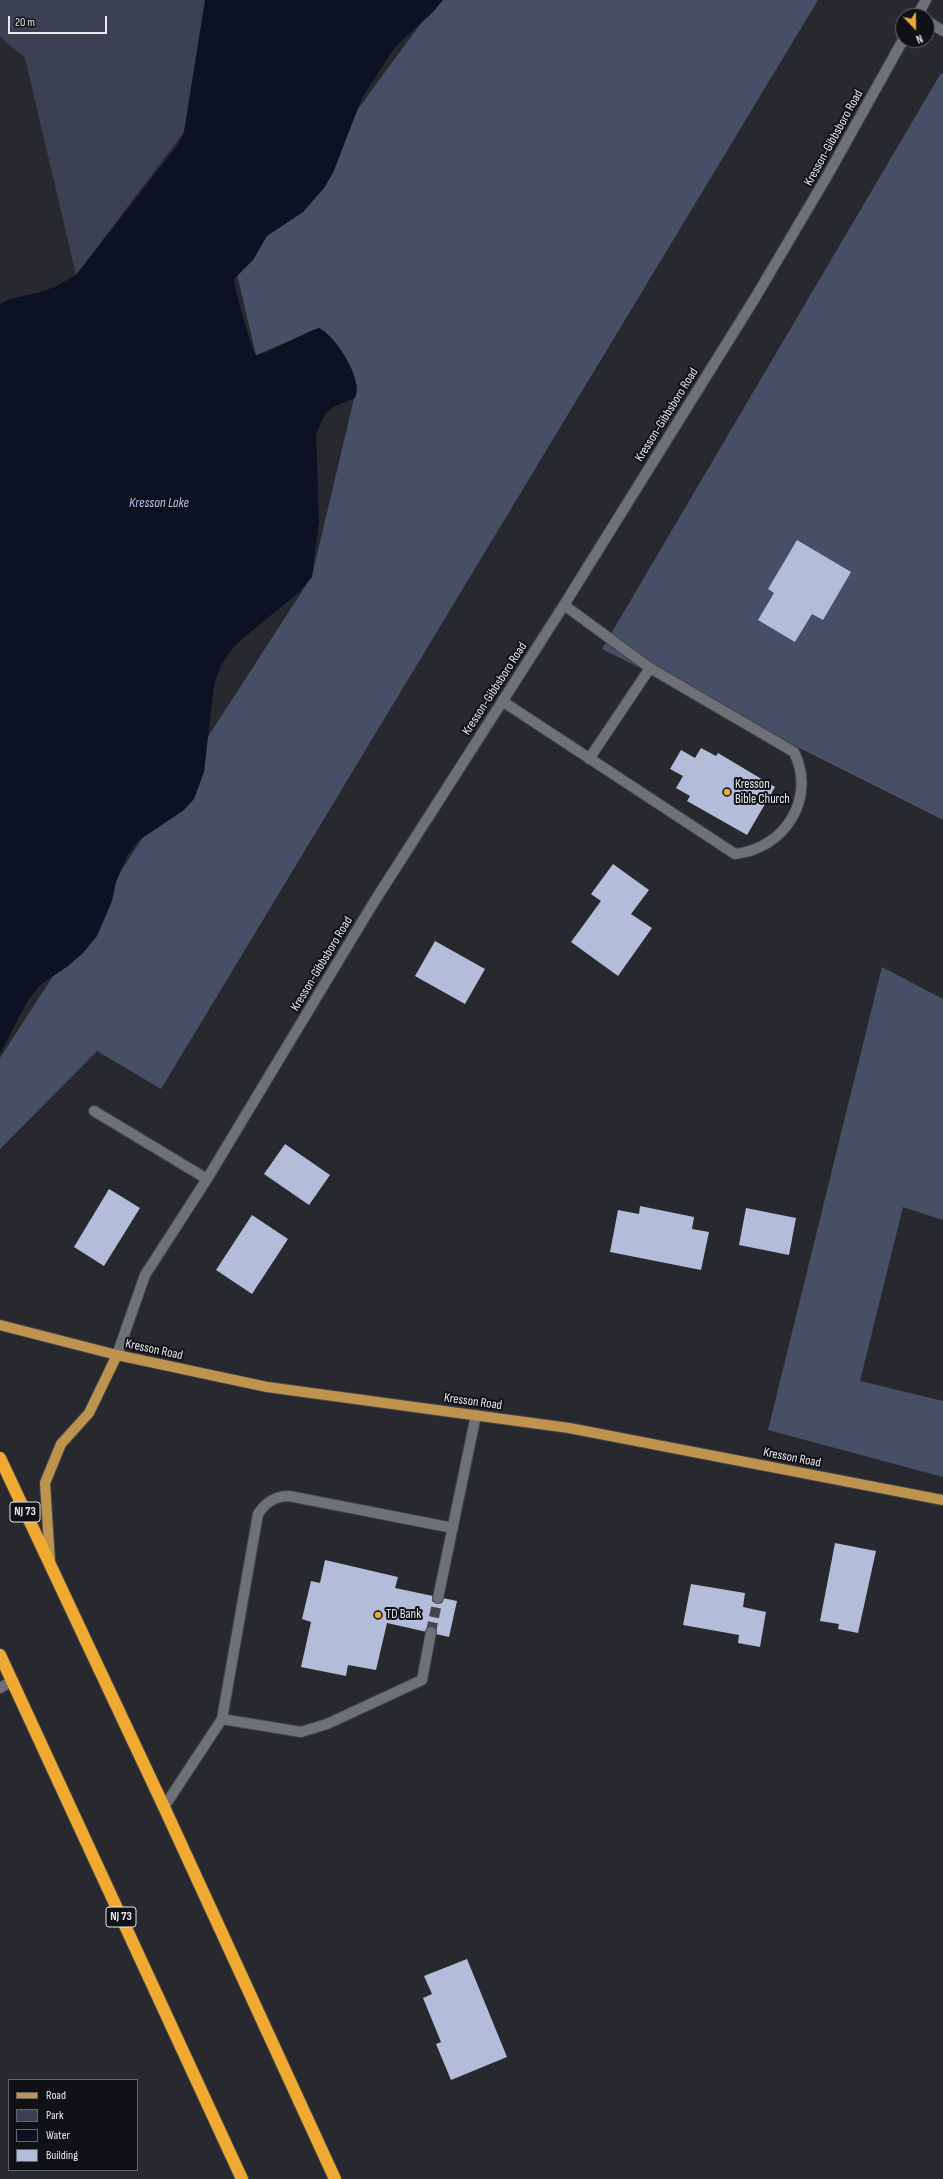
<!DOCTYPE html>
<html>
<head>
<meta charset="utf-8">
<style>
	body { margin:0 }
	#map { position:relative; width:943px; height:2179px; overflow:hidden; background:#27292f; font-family:"Sofia Sans Condensed",sans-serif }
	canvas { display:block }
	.legend { position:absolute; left:8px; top:2079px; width:130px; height:92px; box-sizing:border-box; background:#101114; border:1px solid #66676a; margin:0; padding:5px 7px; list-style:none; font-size:12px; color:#e6e8ec }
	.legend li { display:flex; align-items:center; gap:8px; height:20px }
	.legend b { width:20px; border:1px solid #66676a }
	.north { position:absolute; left:895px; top:8px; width:40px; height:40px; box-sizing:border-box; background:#101114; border:1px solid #66676a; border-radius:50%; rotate:158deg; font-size:11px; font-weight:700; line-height:16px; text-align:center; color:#e6e8ec }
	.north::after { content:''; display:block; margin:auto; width:14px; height:18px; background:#eca93a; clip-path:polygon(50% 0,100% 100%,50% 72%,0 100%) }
	.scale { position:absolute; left:8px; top:16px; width:99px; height:18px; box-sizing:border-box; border:2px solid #e6e8ec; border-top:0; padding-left:5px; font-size:12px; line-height:14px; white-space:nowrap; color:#e6e8ec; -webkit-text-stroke:3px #101114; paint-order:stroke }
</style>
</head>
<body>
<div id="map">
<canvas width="943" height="2179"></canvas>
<ul class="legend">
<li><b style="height:5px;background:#bd934d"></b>Road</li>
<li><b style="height:11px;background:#3b4052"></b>Park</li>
<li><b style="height:11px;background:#0c1124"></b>Water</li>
<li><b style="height:11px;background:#b3bcd8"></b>Building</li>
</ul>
<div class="north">N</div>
<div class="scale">20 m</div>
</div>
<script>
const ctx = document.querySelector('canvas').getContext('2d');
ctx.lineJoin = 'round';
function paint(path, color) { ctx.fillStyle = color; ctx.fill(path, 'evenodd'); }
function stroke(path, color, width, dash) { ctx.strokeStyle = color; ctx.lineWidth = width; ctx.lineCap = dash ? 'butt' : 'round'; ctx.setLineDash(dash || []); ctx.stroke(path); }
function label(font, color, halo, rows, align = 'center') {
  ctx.font = font + ' "Sofia Sans Condensed",sans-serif'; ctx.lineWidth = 4; ctx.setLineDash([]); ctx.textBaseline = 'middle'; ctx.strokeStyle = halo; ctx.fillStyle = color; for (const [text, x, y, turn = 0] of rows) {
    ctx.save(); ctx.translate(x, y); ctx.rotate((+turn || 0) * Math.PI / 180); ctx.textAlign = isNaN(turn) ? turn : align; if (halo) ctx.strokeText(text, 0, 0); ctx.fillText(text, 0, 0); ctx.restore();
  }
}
const green = new Path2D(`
	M0,0H208L184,132L76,275L25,58L0,37Z`);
const forest = new Path2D(`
	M438,0H818L161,1089L97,1051L0,1149V1058L312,576L357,386L319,328L256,355L237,274Z
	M941,73L943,74V820L602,649Z
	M882,967L943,999V1220L903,1207L860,1381L943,1401V1477L768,1430Z`);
const water = new Path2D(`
	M205,0H443L433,12L395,47L362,98L333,173L324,188L303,212L267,236L253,260L234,279C234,287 252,350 256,355C263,357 305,332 319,328C336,336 364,380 355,398L333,407L325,414L316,434L319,521L312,577L298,593L236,644L221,665L214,685L204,772L194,799L184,810L138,841L127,856L116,882L112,901L97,936L83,953L68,966L40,985L27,1002L0,1054V304C14,296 28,296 43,291C55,287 66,281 77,274L179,143L184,132Z`);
const building = new Path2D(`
	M797,540L851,572L823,620L812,614L795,642L758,620L774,593L768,589Z
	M701,748L716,756L718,753L775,787L747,835L687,801L690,796L676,788L683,776L670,769L681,750L695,758Z
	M613,864L649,890L631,914L652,928L618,976L571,942L601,901L591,894Z
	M435,941L485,969L465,1004L415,976Z
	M285,1144L330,1175L309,1205L264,1174Z
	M109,1189L140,1208L104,1266L74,1247Z
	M640,1206L694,1217L692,1229L709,1232L701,1270L610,1252L618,1210L639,1214Z
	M746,1208L796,1218L789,1255L739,1245Z
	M252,1215L288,1239L252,1294L216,1270Z
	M835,1543L876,1551L858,1633L838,1629L839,1624L820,1621Z
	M325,1560L398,1577L395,1588L457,1601L449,1637L387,1623L376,1670L348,1665L346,1676L301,1667L311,1622L302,1619L311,1581L320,1583Z
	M691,1584L745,1593L743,1607L766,1612L760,1647L738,1643L739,1635L683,1625Z
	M467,1959L507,2057L451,2080L436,2044L441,2042L423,1998L432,1994L424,1976Z`);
const minorTunnel = new Path2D(`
	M431,1632L438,1598`);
const minor = new Path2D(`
	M917,16L926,0
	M927,21L943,31
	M502,701L735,854C784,849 817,799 794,752L650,668L564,605
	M589,759L650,668
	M94,1111L207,1179
	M117,1355L145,1275L207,1179L374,902L564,605L755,298L826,178L903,40
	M438,1598L476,1415
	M0,1688L12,1681
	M222,1719L301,1732L327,1724L422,1680L431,1632
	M164,1807L222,1719L258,1514C266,1502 275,1496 289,1496L453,1528`);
const major = new Path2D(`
	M0,1325L117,1355L267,1387L569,1428L943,1500
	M50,1561L45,1483L61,1444L89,1413L117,1355`);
const highway = new Path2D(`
	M0,1458L164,1807L335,2179
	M0,1655L242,2179`);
const markers = [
	[727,792,4,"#eca93a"],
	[378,1615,4,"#eca93a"]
];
const shields = [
	[25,1512,30],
	[121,1917,30]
];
const shieldNames = [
	["NJ 73",25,1512],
	["NJ 73",121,1917]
];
const streetNames = [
	["Kresson-Gibbsboro Road",834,138,-61],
	["Kresson-Gibbsboro Road",667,415,-58],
	["Kresson-Gibbsboro Road",495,689,-57],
	["Kresson-Gibbsboro Road",322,964,-59],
	["Kresson Road",154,1350,12],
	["Kresson Road",473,1402,8],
	["Kresson Road",792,1458,11]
];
const poiNames = [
	["Kresson",735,785],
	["Bible Church",735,800],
	["TD Bank",386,1615]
];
const waterNames = [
	["Kresson Lake",159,503]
];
paint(green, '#3b4052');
paint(forest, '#474f67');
paint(water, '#0c1124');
paint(building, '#b3bcd8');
stroke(minorTunnel, '#44464b', 10, [10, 5]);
stroke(minor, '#43454a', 12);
stroke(major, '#43454a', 12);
stroke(highway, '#43454a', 14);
stroke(minor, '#6e7178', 10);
stroke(major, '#bd934d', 10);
stroke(highway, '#f1aa31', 12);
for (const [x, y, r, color] of markers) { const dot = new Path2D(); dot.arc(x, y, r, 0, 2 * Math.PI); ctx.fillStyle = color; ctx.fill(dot); stroke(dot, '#101114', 1.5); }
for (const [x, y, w] of shields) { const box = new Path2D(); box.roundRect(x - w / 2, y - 10, w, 20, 3); ctx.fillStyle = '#101114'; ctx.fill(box); stroke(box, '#e6e8ec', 1); }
label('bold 12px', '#e6e8ec', null, shieldNames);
label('13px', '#e6e8ec', '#101114', streetNames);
label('13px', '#e6e8ec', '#101114', poiNames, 'left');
label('italic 14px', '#b0c0f1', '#101114', waterNames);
</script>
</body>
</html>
